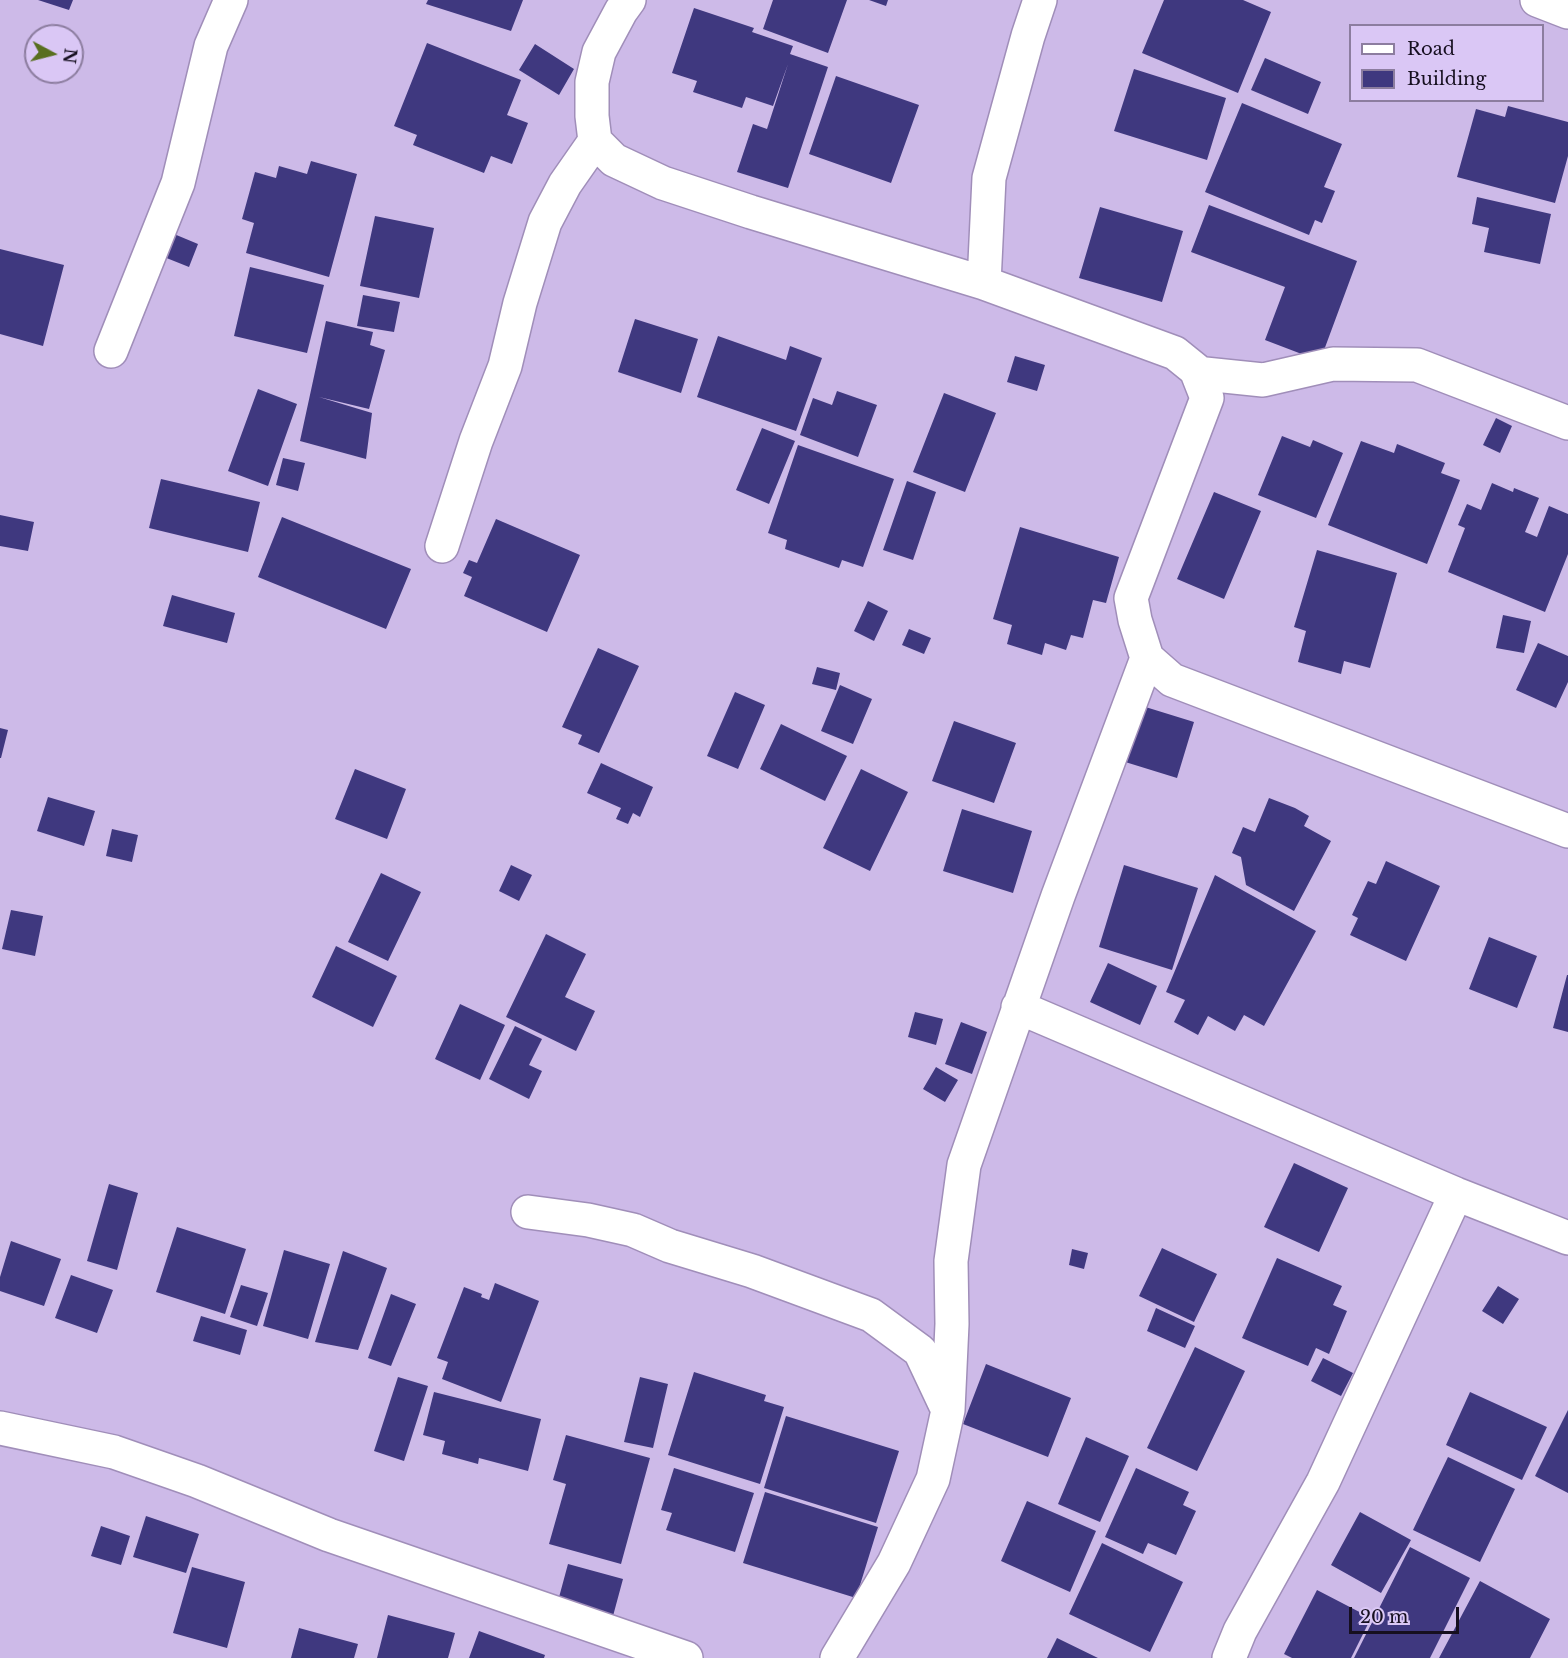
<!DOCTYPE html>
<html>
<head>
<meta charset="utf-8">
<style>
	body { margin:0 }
	#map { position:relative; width:1568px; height:1658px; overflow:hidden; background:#cdbae8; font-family:"Libre Baskerville",serif }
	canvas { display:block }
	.legend { position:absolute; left:1349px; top:24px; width:195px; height:78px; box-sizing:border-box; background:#dac7f5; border:2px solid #8c7d9f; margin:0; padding:8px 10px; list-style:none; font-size:18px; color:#160f1f }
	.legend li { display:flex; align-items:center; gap:12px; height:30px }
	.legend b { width:30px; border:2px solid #8c7d9f }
	.north { position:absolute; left:24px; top:24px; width:60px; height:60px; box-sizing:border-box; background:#dac7f5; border:2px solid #8c7d9f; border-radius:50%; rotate:97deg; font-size:16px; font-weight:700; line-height:24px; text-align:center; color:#160f1f }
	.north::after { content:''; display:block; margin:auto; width:21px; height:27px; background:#596f20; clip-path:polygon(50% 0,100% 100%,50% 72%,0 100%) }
	.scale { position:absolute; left:1349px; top:1607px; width:110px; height:27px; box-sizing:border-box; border:3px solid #160f1f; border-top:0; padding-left:8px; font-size:18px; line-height:21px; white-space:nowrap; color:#160f1f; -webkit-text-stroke:4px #dac7f5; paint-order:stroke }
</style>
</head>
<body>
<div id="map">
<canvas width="1568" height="1658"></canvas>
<ul class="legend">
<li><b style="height:8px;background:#fff"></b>Road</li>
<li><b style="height:16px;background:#3f387f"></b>Building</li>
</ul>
<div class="north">N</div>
<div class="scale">20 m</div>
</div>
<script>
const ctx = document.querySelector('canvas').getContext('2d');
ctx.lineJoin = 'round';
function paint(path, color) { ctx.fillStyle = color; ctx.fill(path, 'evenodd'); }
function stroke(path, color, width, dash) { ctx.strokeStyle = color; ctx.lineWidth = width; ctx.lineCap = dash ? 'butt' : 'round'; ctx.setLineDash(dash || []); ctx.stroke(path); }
const building = new Path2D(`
	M38,0H73L69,10Z
	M428,0H523L511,31L426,4Z
	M773,0H847L828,53L763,29Z
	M869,0H888L886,6Z
	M1164,0H1243L1271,12L1238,93L1142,53Z
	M694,8L754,28L752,32L793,46L790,54L828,67L788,188L737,172L753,124L767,129L788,64L773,106L746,97L742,108L693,92L697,81L672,73Z
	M427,43L521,80L507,115L528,123L512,164L491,156L484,173L413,145L417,135L394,126Z
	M535,44L574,69L559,95L519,70Z
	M1265,58L1321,82L1308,114L1251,90Z
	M1134,69L1226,98L1207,160L1114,131Z
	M836,76L919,105L891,183L809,154Z
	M1242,103L1342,144L1324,187L1335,191L1322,223L1315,220L1309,235L1205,192Z
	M1508,106L1568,122V156L1555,203L1457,177L1476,109L1505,117Z
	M311,161L357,174L329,277L246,253L254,223L242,219L255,172L276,178L279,166L307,174Z
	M1477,197L1551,214L1540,264L1484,252L1489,228L1472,224Z
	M1209,205L1357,261L1320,361L1265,340L1285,287L1191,252Z
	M1100,207L1183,231L1162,302L1079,278Z
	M375,216L434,228L419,298L360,286Z
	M174,234L198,244L189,267L164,257Z
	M0,249L64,265L43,346L0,334Z
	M250,267L324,285L307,353L234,336Z
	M363,295L400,302L394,332L357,326Z
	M635,319L698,339L681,393L618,372Z
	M326,321L373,332L370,345L385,350L369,409L319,397L372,413L366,459L300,441Z
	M718,336L786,360L790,346L822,358L796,431L697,397Z
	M1015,356L1045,365L1037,391L1007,382Z
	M258,389L297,404L268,486L228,471Z
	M837,391L877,405L858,457L800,435L813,398L832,405Z
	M944,393L996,413L965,492L913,472Z
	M1496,418L1512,426L1500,453L1483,445Z
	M762,428L795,441L769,504L736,490Z
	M1282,436L1310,447L1313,440L1343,453L1316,518L1258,495Z
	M1361,441L1394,453L1397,444L1445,463L1441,473L1460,480L1427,564L1328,525Z
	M798,445L894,479L863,567L842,560L839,568L785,549L787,540L768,533Z
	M283,458L305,463L298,491L276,485Z
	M161,479L260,502L248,552L149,528Z
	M907,481L936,492L913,560L883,550Z
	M1492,483L1513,492L1514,488L1539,498L1525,532L1537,537L1549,506L1568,514V554L1545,612L1448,572L1465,528L1458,525L1467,504L1481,510Z
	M1214,492L1261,511L1224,599L1177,579Z
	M0,515L34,522L28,551L0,546Z
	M282,517L411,569L386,629L258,577Z
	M496,519L580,555L547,632L464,596L472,577L463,573L469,560L477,563Z
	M1020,527L1119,557L1106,603L1093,600L1083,638L1071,635L1066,650L1045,643L1042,655L1007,644L1012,625L993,619Z
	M1317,550L1397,573L1370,668L1344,661L1341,674L1298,662L1306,631L1294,627Z
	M172,595L235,613L227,643L163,626Z
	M868,601L888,611L874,641L854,631Z
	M1503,615L1531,621L1524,653L1496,648Z
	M909,629L931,638L924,654L902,645Z
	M1538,643L1568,656V682L1556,708L1516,690Z
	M598,648L639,666L599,753L578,744L582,735L562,727Z
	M817,667L840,673L836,690L812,684Z
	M840,685L872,699L853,744L821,731Z
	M735,692L765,705L738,769L707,756Z
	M1139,705L1194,722L1177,778L1122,761Z
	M954,721L1016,743L994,803L932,781Z
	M781,724L847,756L825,801L760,769Z
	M0,728L8,730L1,758H0Z
	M601,763L653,787L640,817L633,813L628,824L616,819L621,808L587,793Z
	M355,769L406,789L387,839L335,819Z
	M861,769L908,792L870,871L823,848Z
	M48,797L95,811L84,846L37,831Z
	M1269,798L1295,808L1309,816L1304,826L1331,841L1294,911L1246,885L1241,857L1232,853L1243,827L1255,832Z
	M962,809L1032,831L1013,893L943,871Z
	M112,829L138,835L132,862L106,856Z
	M1386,861L1440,886L1406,961L1350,935L1358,918L1352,915L1368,881L1376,884Z
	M511,865L532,875L519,901L499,891Z
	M1124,865L1198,888L1172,970L1099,947Z
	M381,873L421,892L388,961L348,942Z
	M1215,875L1316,931L1264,1026L1244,1015L1235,1031L1208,1016L1198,1035L1174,1022L1185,1000L1166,992Z
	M11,910L43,916L35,956L2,949Z
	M546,934L586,954L565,997L595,1011L576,1051L506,1017Z
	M1489,937L1537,956L1517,1008L1469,989Z
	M336,946L397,976L373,1027L312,997Z
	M1108,963L1157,986L1140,1025L1090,1002Z
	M1567,975H1568V1032L1553,1028Z
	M460,1004L505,1025L480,1080L435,1059Z
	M915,1012L943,1019L936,1045L908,1037Z
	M961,1022L987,1032L972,1074L945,1064Z
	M515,1026L542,1039L529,1065L542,1071L529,1099L489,1079Z
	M936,1067L958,1080L945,1102L923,1089Z
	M1294,1163L1348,1188L1319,1252L1264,1227Z
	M109,1184L138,1193L117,1270L87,1261Z
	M177,1227L246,1249L225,1314L156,1292Z
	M11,1241L61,1259L44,1306L0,1291V1277Z
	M1162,1248L1217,1274L1194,1322L1139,1296Z
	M1072,1249L1088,1253L1084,1269L1069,1265Z
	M284,1250L330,1264L308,1339L263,1326Z
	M343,1251L387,1268L358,1350L315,1342Z
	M1277,1258L1342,1286L1333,1305L1347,1311L1329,1354L1316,1348L1308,1366L1242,1338Z
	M71,1275L113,1290L97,1333L55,1318Z
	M495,1283L539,1301L501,1402L442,1379L448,1362L437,1358L464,1287L482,1294L481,1297L489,1300Z
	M241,1285L268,1293L257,1326L230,1317Z
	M1498,1286L1519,1299L1503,1324L1482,1311Z
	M391,1294L416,1304L391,1366L368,1358Z
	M1156,1308L1195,1326L1185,1348L1147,1331Z
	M201,1316L247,1330L240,1355L193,1341Z
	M1195,1347L1245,1371L1197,1471L1147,1448Z
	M1323,1358L1353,1373L1341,1396L1311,1381Z
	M986,1364L1071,1398L1048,1457L963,1424Z
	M694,1372L766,1395L764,1401L784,1407L760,1484L668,1455Z
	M398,1377L428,1386L404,1461L374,1451Z
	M640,1377L668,1384L653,1448L624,1442Z
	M434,1392L541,1419L528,1471L479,1458L478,1464L442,1454L445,1441L423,1435Z
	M1470,1392L1547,1427L1522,1480L1446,1445Z
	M1568,1410V1493L1535,1476Z
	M786,1416L899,1451L876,1523L764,1488Z
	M566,1435L650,1458L621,1564L549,1544L566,1484L553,1480Z
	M1086,1437L1129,1456L1100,1522L1058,1504Z
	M1448,1457L1515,1489L1480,1562L1413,1530Z
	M674,1468L754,1493L735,1552L666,1530L672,1513L661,1510Z
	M1136,1468L1189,1492L1183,1505L1196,1511L1176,1555L1148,1543L1143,1554L1105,1537Z
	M765,1492L878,1527L856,1598L743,1563Z
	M1027,1501L1096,1531L1070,1592L1001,1561Z
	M1360,1512L1411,1540L1381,1593L1331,1565Z
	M146,1516L199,1534L186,1573L133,1557Z
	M101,1526L130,1536L121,1565L91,1556Z
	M1102,1543L1183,1582L1150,1652L1069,1614Z
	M1410,1547L1470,1578L1430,1658H1354Z
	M568,1564L623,1579L613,1616L558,1601Z
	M192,1567L245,1582L227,1648L173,1633Z
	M1480,1581L1550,1619L1530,1658H1439Z
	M1317,1590L1371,1618L1351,1658H1292L1284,1654Z
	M388,1615L455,1633L448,1658H377Z
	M299,1628L358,1644L354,1658H291Z
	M479,1631L545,1655L544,1658H469Z
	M1057,1638L1098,1658H1047Z`);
const minor = new Path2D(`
	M629,0L621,11L599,52L592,82V116L595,141L614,160L663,183L751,212L984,283L1175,353L1196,370L1207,398L1131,598L1135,620L1147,658L1172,680L1568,831
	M1537,0L1568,12
	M984,283L989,178L1028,36L1040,0
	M111,351L178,183L211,46L231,0
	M1205,374L1263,380L1333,364L1417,365L1568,423
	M442,546L476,441L505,366L520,303L545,222L565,184L595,141
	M1018,1007L1456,1194L1568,1238
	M528,1212L588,1220L633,1230L670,1246L752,1271L871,1315L920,1351L945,1404
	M0,1428L114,1452L197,1481L329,1535L686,1658
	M837,1658L894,1563L933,1479L948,1410L952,1324L951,1261L964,1165L1058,896L1147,658
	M1229,1658L1240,1631L1323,1482L1456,1194`);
paint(building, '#3f387f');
stroke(minor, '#a08eb9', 36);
stroke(minor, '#fff', 33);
</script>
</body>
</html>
